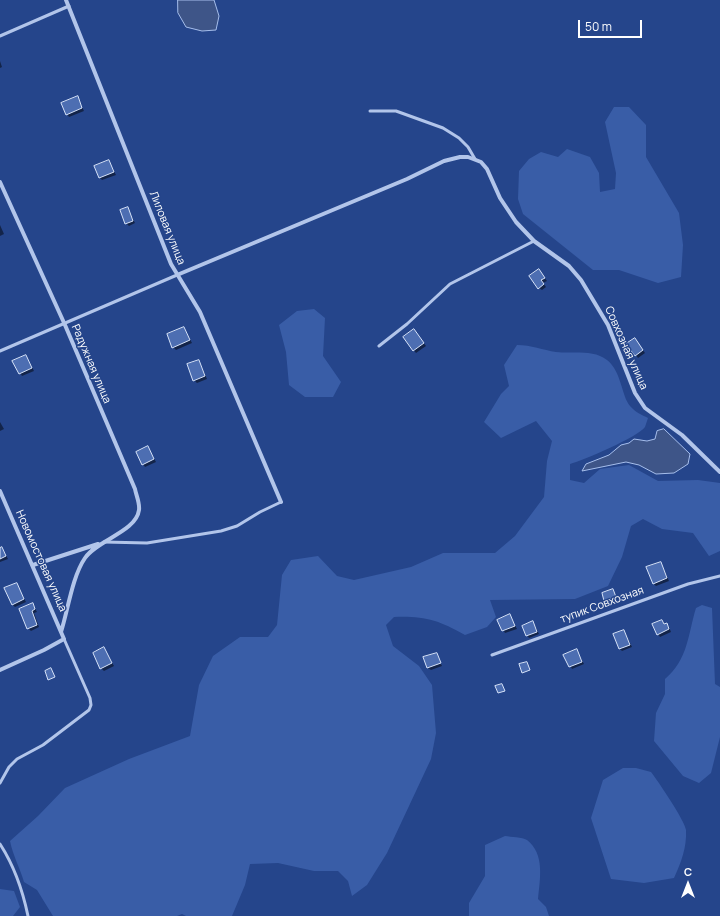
<!DOCTYPE html>
<html>
<head>
<meta charset="utf-8">
<style>
	body { margin:0 }
	#map { position:relative; width:720px; height:916px; overflow:hidden; background:#25458b; font-family:Manrope,sans-serif }
	canvas { display:block }
	.north { position:absolute; left:668px; top:864px; width:40px; height:40px; -webkit-text-stroke:3px #25458b; paint-order:stroke; rotate:0deg; font-size:11px; font-weight:700; line-height:16px; text-align:center; color:#fff }
	.north::after { content:''; display:block; margin:auto; width:14px; height:18px; background:#fff; clip-path:polygon(50% 0,100% 100%,50% 72%,0 100%) }
	.scale { position:absolute; left:578px; top:20px; width:64px; height:18px; box-sizing:border-box; border:2px solid #fff; border-top:0; padding-left:5px; font-size:12px; line-height:14px; white-space:nowrap; color:#fff; -webkit-text-stroke:3px #25458b; paint-order:stroke }
</style>
</head>
<body>
<div id="map">
<canvas width="720" height="916"></canvas>
<div class="north">С</div>
<div class="scale">50 m</div>
</div>
<script>
const ctx = document.querySelector('canvas').getContext('2d');
ctx.lineJoin = 'round';
function paint(path, color) { ctx.fillStyle = color; ctx.fill(path, 'evenodd'); }
function stroke(path, color, width, dash) { ctx.strokeStyle = color; ctx.lineWidth = width; ctx.lineCap = dash ? 'butt' : 'round'; ctx.setLineDash(dash || []); ctx.stroke(path); }
function label(font, color, halo, rows, align = 'center') {
  ctx.font = font + ' Manrope,sans-serif'; ctx.lineWidth = 3; ctx.setLineDash([]); ctx.textBaseline = 'middle'; ctx.strokeStyle = halo; ctx.fillStyle = color; for (const [text, x, y, turn = 0] of rows) {
    ctx.save(); ctx.translate(x, y); ctx.rotate((+turn || 0) * Math.PI / 180); ctx.textAlign = isNaN(turn) ? turn : align; if (halo) ctx.strokeText(text, 0, 0); ctx.fillText(text, 0, 0); ctx.restore();
  }
}
const green = new Path2D(`
	M614,107H629L646,125V157L679,213L683,245L681,277L658,283L619,270H593L523,214L518,199L519,171L529,159L541,152L558,157L567,149L590,157L599,173L600,192L615,189L616,173L605,122Z
	M314,309L325,318L323,356L341,382L333,397H305L289,385L286,352L279,325L297,311Z
	M517,345C531,345 543,350 556,352C572,354 593,349 607,360C622,372 621,395 630,406C635,412 642,415 648,418C647,421 646,424 645,427C638,437 584,460 570,464V480L584,483L600,469L629,465L658,481L698,480L720,483V551L709,556L693,533L662,529L643,519L631,526L622,557L608,586L575,599L490,600L496,617L487,627L465,635C438,620 425,616 394,617L386,625L393,646L419,666L432,685L436,733L431,759L387,853L367,885L352,896L348,881L338,871H314L278,863L250,864L245,885L232,916H186L182,914L177,916H53L37,890L24,882C20,868 13,856 10,841L38,816L65,788L129,759L190,736L199,685L213,656L240,637H268L277,625L282,575L291,560L318,556L337,576L354,580L411,567L443,553H495L515,536L544,497L547,461L552,441L536,421L501,438L484,422L501,394L509,386L504,365Z
	M702,605L712,608L715,684L720,687V737L711,773L699,783L683,776L654,741L656,713L665,694V679C688,660 688,634 696,608Z
	M623,768H636L651,772C658,781 685,821 686,830C687,847 681,863 674,878L644,883L611,879L591,818L603,780Z
	M505,836C511,837 522,837 527,840C545,854 540,879 538,899L546,907L549,916H469V903L485,876V845Z
	M0,889L14,891L20,907L13,916H0Z`);
const water = new Path2D(`
	M178,0H214L219,16L216,30L202,31L186,27L178,13Z
	M664,429L690,454L688,464L674,473L656,474L639,465L626,462L582,471L586,464L609,455L621,445L629,443L634,439L647,441L655,439L657,431Z`);
const shadow = new Path2D(`
	M0,61L2,67L0,68Z
	M77,97L84,111L69,117L67,114Z
	M109,162L116,175L102,180L100,178Z
	M127,208L135,223L129,226L126,223Z
	M0,225L4,234L0,236Z
	M541,273L547,281L543,283L546,287L542,290L539,288Z
	M184,328L192,343L176,350L173,347Z
	M416,333L426,346L416,353L404,338Z
	M637,342L645,353L638,358L636,355Z
	M26,356L34,371L22,376L14,362Z
	M199,361L207,379L197,383L194,380Z
	M0,422L4,429L0,431Z
	M148,448L156,462L145,467L143,464Z
	M2,548L8,559L0,562V549Z
	M661,563L669,581L656,586L653,583Z
	M16,584L26,602L15,607L12,604Z
	M613,590L618,599L608,603L605,600Z
	M33,605L37,612L34,613L39,627L31,631L28,628Z
	M510,616L517,629L505,633L498,620Z
	M662,621L669,627L671,632L660,637L658,634Z
	M533,622L539,634L529,638L527,635Z
	M624,631L632,647L622,651L620,649Z
	M104,649L114,666L104,671L101,668Z
	M576,650L584,664L572,669L565,655Z
	M436,654L442,666L431,670L428,668Z`);
const building = new Path2D(`
	M78,96L82,108L66,115L61,103Z
	M109,160L114,172L99,178L94,166Z
	M128,207L133,221L125,224L120,210Z
	M539,269L545,278L541,280L544,284L538,289L529,276Z
	M184,327L190,340L172,348L167,334Z
	M414,329L424,343L413,351L403,337Z
	M635,338L643,350L635,356L626,344Z
	M26,355L32,368L19,374L12,361Z
	M199,360L205,376L193,381L187,364Z
	M148,446L154,459L142,465L136,452Z
	M2,547L6,556L0,559V548Z
	M661,562L667,578L653,584L646,567Z
	M17,583L24,599L12,605L4,588Z
	M613,589L616,597L604,601L602,593Z
	M33,603L35,609L32,611L37,625L27,629L19,609Z
	M510,614L515,626L502,631L497,620Z
	M662,620L664,624L667,623L669,629L657,635L652,624Z
	M533,621L537,632L526,636L522,626Z
	M624,630L630,645L619,649L613,634Z
	M104,647L112,663L100,669L93,653Z
	M577,649L582,662L569,667L563,655Z
	M437,653L441,663L427,668L423,657Z
	M527,662L530,670L522,673L519,664Z
	M51,668L55,677L48,680L45,671Z
	M502,684L505,691L498,693L495,686Z`);
const service = new Path2D(`
	M0,36L69,6
	M370,111H396L443,128L459,138L468,147L475,159
	M379,346L407,324L450,284L534,241
	M0,351L177,275
	M104,542L147,543L221,531L237,526L260,512L281,502
	M492,655L688,584L720,576
	M0,783L9,767L17,759L43,745L89,710L91,705L90,698L64,639
	M0,844C13,864 23,892 28,916`);
const minor = new Path2D(`
	M66,0L171,264L200,312L281,502
	M0,182L65,325L135,489C136,495 140,503 139,510C136,532 97,540 85,558C72,577 68,610 61,632
	M177,275L407,179L444,161L460,157H468L481,162L487,169L500,198L516,222L534,241L569,266L581,280L608,325L635,393L645,408L682,435L720,472
	M0,491L64,639L44,650L0,670
	M33,565L98,544`);
const streetNames = [
	["Лиловая улица",167,228,68],
	["Совхозная улица",626,348,66],
	["Радужная улица",91,364,67],
	["Новомостовая улица",41,561,66],
	["тупик Совхозная",602,605,-20]
];
paint(green, '#395da7');
paint(water, '#3e5588');
stroke(water, '#a6beeb', 1);
paint(shadow, '#0007');
paint(building, '#4d6eb2');
stroke(building, '#d6e2f8', 1);
stroke(service, '#b2c5ea', 3);
stroke(minor, '#b2c5ea', 4);
label('11px', '#fff', '#25458b', streetNames);
</script>
</body>
</html>
